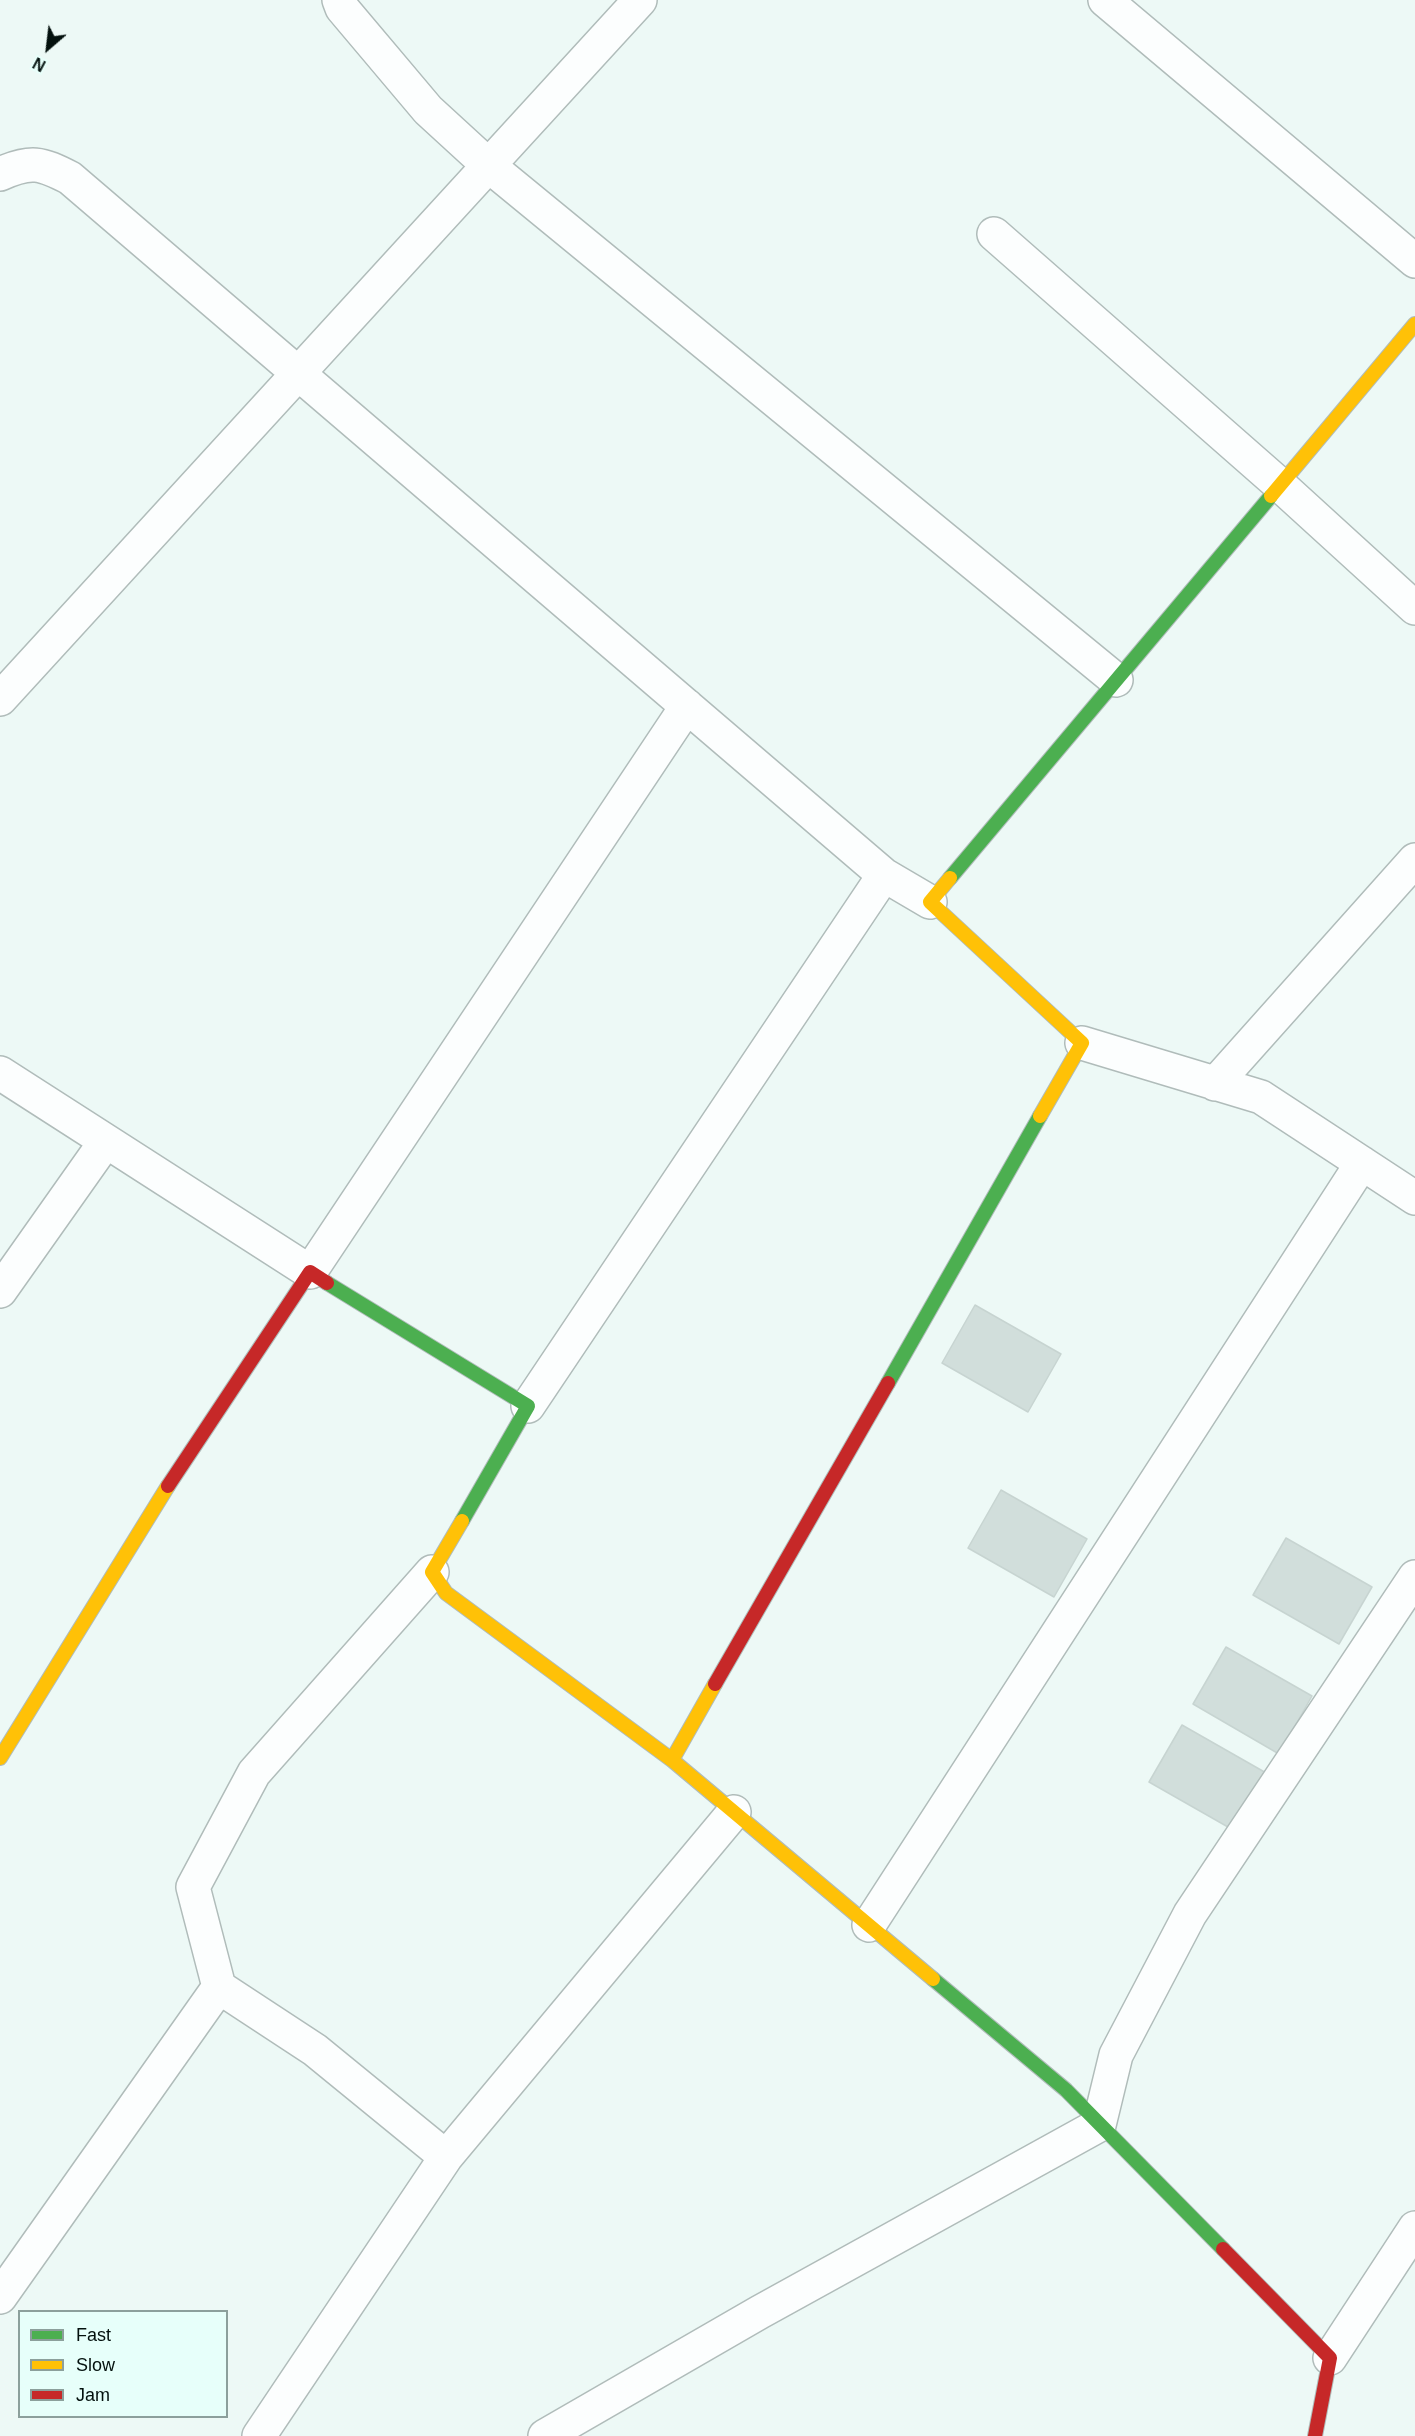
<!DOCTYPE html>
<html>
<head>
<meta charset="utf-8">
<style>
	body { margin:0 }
	#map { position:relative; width:1415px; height:2436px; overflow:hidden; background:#edf9f6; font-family:Arial,sans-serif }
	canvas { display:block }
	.legend { position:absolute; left:18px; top:2310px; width:210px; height:108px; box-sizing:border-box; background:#e7fffa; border:2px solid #8ca09c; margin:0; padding:8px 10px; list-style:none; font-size:18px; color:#04110e }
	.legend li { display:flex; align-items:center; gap:12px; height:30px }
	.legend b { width:30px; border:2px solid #8ca09c }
	.north { position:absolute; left:18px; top:18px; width:60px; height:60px; -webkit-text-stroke:4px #e7fffa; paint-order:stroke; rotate:208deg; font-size:16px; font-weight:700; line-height:24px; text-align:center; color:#04110e }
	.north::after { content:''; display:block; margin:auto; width:21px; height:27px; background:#04110e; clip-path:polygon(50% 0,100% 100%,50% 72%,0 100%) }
</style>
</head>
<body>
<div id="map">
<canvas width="1415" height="2436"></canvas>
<ul class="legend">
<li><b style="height:8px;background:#4caf50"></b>Fast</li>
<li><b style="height:8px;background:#ffc107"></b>Slow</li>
<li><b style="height:8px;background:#c62828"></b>Jam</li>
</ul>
<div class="north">N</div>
</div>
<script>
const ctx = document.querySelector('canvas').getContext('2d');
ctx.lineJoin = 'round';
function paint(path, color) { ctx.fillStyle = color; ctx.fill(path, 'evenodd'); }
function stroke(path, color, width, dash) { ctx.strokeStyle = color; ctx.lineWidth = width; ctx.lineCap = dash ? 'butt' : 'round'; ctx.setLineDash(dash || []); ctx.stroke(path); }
const building = new Path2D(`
	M975,1305L1061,1354L1028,1412L942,1363Z
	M1001,1490L1087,1539L1054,1597L968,1548Z
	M1286,1538L1372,1587L1339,1644L1253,1595Z
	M1226,1647L1312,1696L1279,1754L1193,1704Z
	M1182,1725L1268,1774L1235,1831L1149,1782Z`);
const street = new Path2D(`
	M339,0L342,8L428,110L488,165L1116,680
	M1105,0L1415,261
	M0,174C31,160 41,163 70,178L884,875
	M994,234L1280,485L1415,608
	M0,699L640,0
	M1082,1043L1261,1097L1415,1198
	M0,1073L310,1272L687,706
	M1215,1084L1415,860
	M0,1291L106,1141
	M528,1406L884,875L930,902
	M432,1572L254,1773L193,1887L219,1987L315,2050L446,2157L734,1812
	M869,1925L1362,1163
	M0,2297L219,1987
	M1330,2358L1415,2228
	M259,2436L446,2157
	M545,2436L760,2312L1099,2125L1116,2055L1190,1914L1415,1577`);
const fast = new Path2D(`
	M950,878L1271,496
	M327,1283L528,1406L462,1521
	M888,1383L1040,1116
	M933,1979L1066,2090L1223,2249`);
const slow = new Path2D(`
	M1271,496L1415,324
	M950,878L930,902L1082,1043L1040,1116
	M462,1521L432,1572L446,1593L672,1760
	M715,1684L672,1760L933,1979
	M0,1758L168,1486`);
const jam = new Path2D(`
	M168,1486L310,1272L327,1283
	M715,1684L888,1383
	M1223,2249L1330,2358L1315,2436`);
paint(building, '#d1dedb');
stroke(building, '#c7d4d1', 1.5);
stroke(street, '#b0bcba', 36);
stroke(fast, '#b0bcba', 16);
stroke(slow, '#b0bcba', 16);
stroke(jam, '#b0bcba', 16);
stroke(street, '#fcfefe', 33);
stroke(fast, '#4caf50', 14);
stroke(slow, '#ffc107', 14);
stroke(jam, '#c62828', 14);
</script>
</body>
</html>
